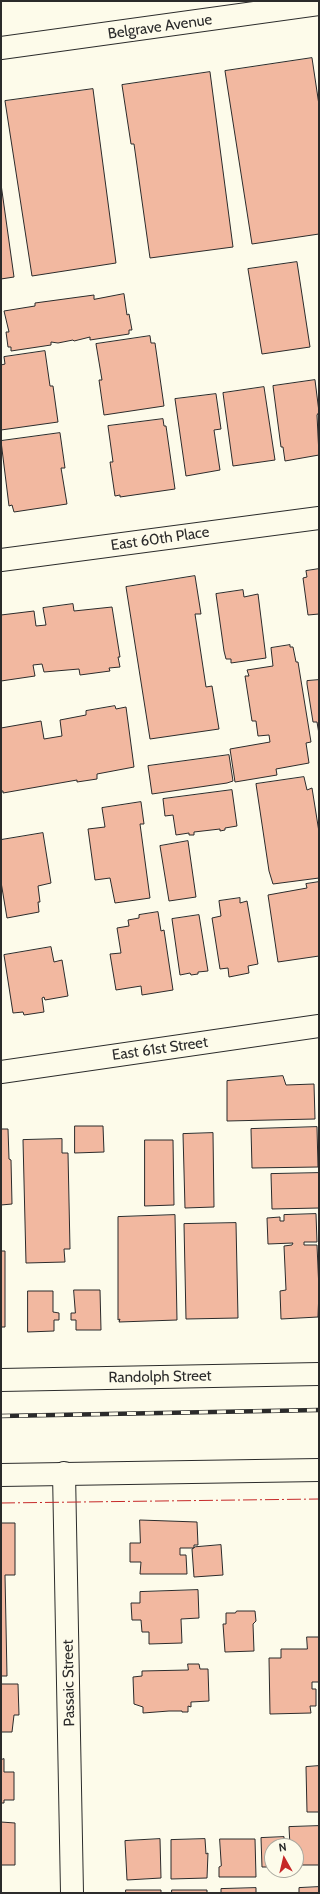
<!DOCTYPE html>
<html>
<head>
<meta charset="utf-8">
<style>
	body { margin:0 }
	#map { position:relative; width:320px; height:1894px; overflow:hidden; background:#fdfbea; font-family:Cabin,sans-serif }
	canvas { display:block }
	.frame { position:absolute; inset:0; border:2px solid #2b2b2b; pointer-events:none }
	.north { position:absolute; left:264px; top:1838px; width:40px; height:40px; box-sizing:border-box; background:#fdfbea; border:1px solid #a9a89e; border-radius:50%; rotate:352deg; font-size:11px; font-weight:700; line-height:16px; text-align:center; color:#2b2b2b }
	.north::after { content:''; display:block; margin:auto; width:14px; height:18px; background:#c62828; clip-path:polygon(50% 0,100% 100%,50% 72%,0 100%) }
</style>
</head>
<body>
<div id="map">
<canvas width="320" height="1894"></canvas>
<div class="frame"></div>
<div class="north">N</div>
</div>
<script>
const ctx = document.querySelector('canvas').getContext('2d');
ctx.lineJoin = 'round';
function paint(path, color) { ctx.fillStyle = color; ctx.fill(path, 'evenodd'); }
function stroke(path, color, width, dash) { ctx.strokeStyle = color; ctx.lineWidth = width; ctx.lineCap = dash ? 'butt' : 'round'; ctx.setLineDash(dash || []); ctx.stroke(path); }
function label(font, color, halo, rows, align = 'center') {
  ctx.font = font + ' Cabin,sans-serif'; ctx.lineWidth = 3; ctx.setLineDash([]); ctx.textBaseline = 'middle'; ctx.strokeStyle = halo; ctx.fillStyle = color; for (const [text, x, y, turn = 0] of rows) {
    ctx.save(); ctx.translate(x, y); ctx.rotate((+turn || 0) * Math.PI / 180); ctx.textAlign = isNaN(turn) ? turn : align; if (halo) ctx.strokeText(text, 0, 0); ctx.fillText(text, 0, 0); ctx.restore();
  }
}
const building = new Path2D(`
	M312,58L319,105V234L252,244L225,71Z
	M210,72L233,247L150,258L134,144H131L122,85Z
	M93,89L116,263L32,276L5,101Z
	M1,184L14,277L1,279Z
	M297,262L310,347L262,354L248,269Z
	M124,294L127,315L129,314L132,330H129V334L90,340V337L74,341L73,340L58,343L51,342V345L11,351V347H8L6,332H9L4,311L35,306V303L94,295V299Z
	M150,336L151,343H155L164,406L104,415L99,380H102L96,344Z
	M45,351L50,386H53L58,422L1,430V365L5,364L4,357Z
	M315,380L319,412L317,415L319,455L285,461L283,447H281L273,386Z
	M264,387L275,460L233,466L223,393Z
	M216,394L221,429L214,430L220,470L186,476L175,399Z
	M163,419L164,426H166L175,489L120,497V495L115,496L110,462H113L108,426Z
	M60,433L65,468H61L67,504L14,512L12,505L9,506L1,441Z
	M319,569V614L308,615L303,578L307,577L306,571Z
	M195,576L201,614H195L206,687L212,686L219,729L150,739L126,587Z
	M243,590L244,597L258,594L266,658L231,663V659H226L224,651L216,594Z
	M73,604L74,611L112,607L120,657H118L120,667L109,668L110,671L80,675L79,669L44,672L42,664L33,665L35,676L1,681V615L34,611L36,626L46,625L43,608Z
	M290,645V647H293L296,662H298L311,742L306,743L309,763L276,769L277,775L235,782L230,749L270,742L269,735L258,736L256,721H252L245,676H249L247,670L273,666L271,648Z
	M319,680V734L317,722H313L307,684V681Z
	M115,706L116,709L126,707L134,767L97,774V779L77,782V780L3,793V791H1V728L41,721L44,739L62,736L60,720L86,715V711Z
	M229,755L233,781L227,783L152,794L148,766Z
	M304,777L307,790L312,788L319,832V878L273,884L269,871L256,784Z
	M232,790L237,826L225,828V830L220,831V829L194,832V835H189V833L176,835L173,815L165,816L163,799Z
	M141,802L144,824H140L150,898L115,903L110,878L95,880L88,829L105,827L102,808Z
	M43,833L51,883L38,886L40,902H38L39,912L7,918L1,882V840Z
	M188,841L196,897L169,901L160,846Z
	M319,882V956L278,962L268,895L307,888L306,884Z
	M240,898V903L247,901L258,964L248,966L249,973L229,977L228,968L220,969L212,918L221,916L219,901Z
	M158,912L161,931L164,930L173,990L142,995L141,986L116,990L110,954L121,953L117,928L129,926L128,920L139,918V915Z
	M199,915L208,971L198,972V974L191,975L190,973L180,975L172,919Z
	M51,947L54,962L62,960L68,996L45,1000L44,997L42,998L44,1012L24,1015L23,1012L13,1013L4,955Z
	M283,1076L286,1085L314,1084L315,1119L227,1121V1081Z
	M75,1126H103L104,1152L75,1153Z
	M317,1127L318,1167L252,1168L251,1129Z
	M1,1129H8L9,1159L11,1160L12,1204L1,1205Z
	M213,1133L214,1207L185,1208L183,1134Z
	M62,1139V1153H68L70,1249H64L65,1262L26,1263L23,1140Z
	M145,1140H173L174,1205L145,1206Z
	M319,1173V1208L272,1209L271,1174Z
	M316,1214L317,1242H304V1245H317L319,1290L318,1317L281,1319L280,1291L286,1290L284,1246L292,1245L293,1243L268,1244L267,1218L280,1217V1221H284V1215Z
	M175,1215L177,1320L119,1322L120,1319L118,1320V1217Z
	M236,1223L238,1318L186,1319L184,1224Z
	M1,1251H5V1327H1Z
	M74,1290H100L101,1330H76V1320H71V1313H75Z
	M28,1291H53V1312L59,1313V1320H54V1331L28,1332Z
	M140,1520L197,1522L198,1545H194V1548H180V1555H186L187,1574H140L141,1562H130V1543H140Z
	M1,1523H15V1575H5L7,1676H1Z
	M221,1545L223,1575L194,1577L192,1549L195,1547Z
	M198,1590L199,1618L181,1619L182,1643L149,1644V1632H142L141,1620H132L131,1603H140V1592Z
	M237,1611H255L256,1621L253,1624L254,1651L225,1652L223,1624H226V1613H235Z
	M307,1637H319V1682H312V1689H316V1706H310L311,1713L270,1714L269,1658H281V1649H307Z
	M188,1664H199L200,1669H208L209,1701L191,1702V1707L188,1706V1712H182V1711H169L143,1713V1707L134,1704L133,1677L142,1676V1671L188,1670Z
	M1,1684H18L19,1715H14L12,1732H1Z
	M4,1759V1772H14V1800H4V1803H1V1760Z
	M319,1766V1812H307L306,1767Z
	M1,1822L15,1823V1865H1Z
	M319,1826V1865H299L300,1860H296V1846H290L289,1827Z
	M284,1837V1846H272V1867H262L261,1838Z
	M160,1839L161,1878L127,1880L125,1841Z
	M205,1839L206,1854L208,1853L207,1878L171,1879V1840Z
	M220,1839H255L256,1877H219V1867L221,1866Z
	M319,1887V1893H299V1888Z
	M256,1888V1893H221V1889Z
	M126,1890H161V1893H126Z
	M172,1890H207V1893H172Z`);
const street = new Path2D(`
	M1,48L319,4
	M1,560L319,518
	M1,1072L319,1026
	M64,1473L72,1893`);
const secondary = new Path2D(`
	M1,1380L319,1374
	M1,1475L319,1470`);
const rail = new Path2D(`
	M1,1416L319,1410`);
const power = new Path2D(`
	M1,1503L319,1499`);
const streetNames = [
	["Belgrave Avenue",160,27,-8],
	["East 60th Place",160,539,-8],
	["East 61st Street",160,1049,-8],
	["Randolph Street",160,1377,-1],
	["Passaic Street",69,1683,-91]
];
paint(building, '#f2b8a0');
stroke(building, '#2b2b2b', 1);
stroke(street, '#2b2b2b', 24);
stroke(secondary, '#2b2b2b', 24);
stroke(street, '#fdfbea', 22);
stroke(secondary, '#fdfbea', 22);
stroke(rail, '#2b2b2b', 4.5);
stroke(rail, '#fdfbea', 3, [9]);
stroke(power, '#c62828', 1, [14, 3, 2, 3]);
label('15px', '#2b2b2b', '#fdfbea', streetNames);
</script>
</body>
</html>
